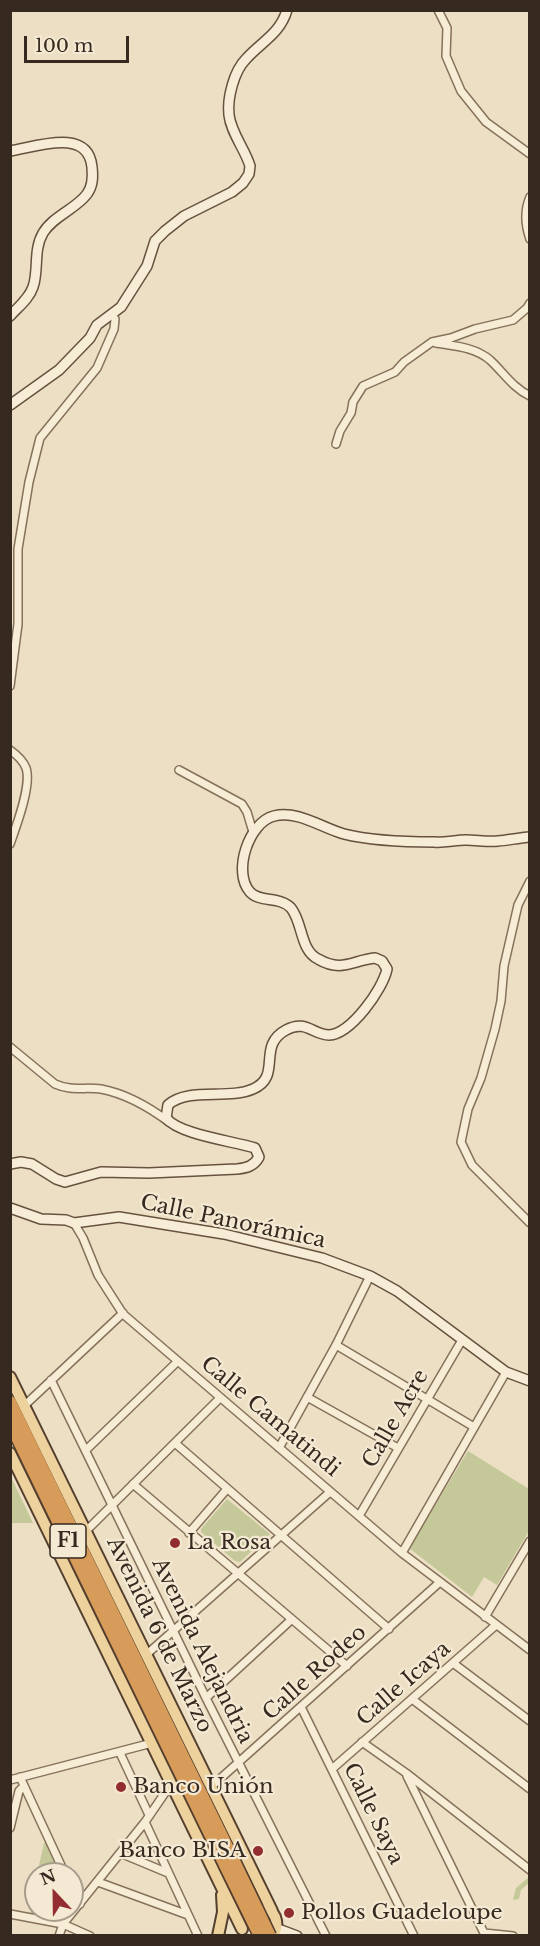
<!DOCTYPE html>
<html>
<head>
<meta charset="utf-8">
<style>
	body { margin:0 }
	#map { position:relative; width:540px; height:1946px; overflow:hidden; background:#ecdfc4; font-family:"Libre Baskerville",serif }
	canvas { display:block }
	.frame { position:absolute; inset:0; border:12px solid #36291f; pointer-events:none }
	.north { position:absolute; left:24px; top:1862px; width:60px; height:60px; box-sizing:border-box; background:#f4e9d3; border:2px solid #a89c8b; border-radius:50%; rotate:338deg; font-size:16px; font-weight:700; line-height:24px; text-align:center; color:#36291f }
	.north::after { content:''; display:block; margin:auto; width:21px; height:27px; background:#922e32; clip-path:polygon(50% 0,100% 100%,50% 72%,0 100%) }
	.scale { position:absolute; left:24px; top:36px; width:105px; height:27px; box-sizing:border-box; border:3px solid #36291f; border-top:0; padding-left:8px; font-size:18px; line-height:21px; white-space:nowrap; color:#36291f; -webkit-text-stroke:4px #f4e9d3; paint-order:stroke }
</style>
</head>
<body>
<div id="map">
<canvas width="540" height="1946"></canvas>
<div class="frame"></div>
<div class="north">N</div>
<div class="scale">100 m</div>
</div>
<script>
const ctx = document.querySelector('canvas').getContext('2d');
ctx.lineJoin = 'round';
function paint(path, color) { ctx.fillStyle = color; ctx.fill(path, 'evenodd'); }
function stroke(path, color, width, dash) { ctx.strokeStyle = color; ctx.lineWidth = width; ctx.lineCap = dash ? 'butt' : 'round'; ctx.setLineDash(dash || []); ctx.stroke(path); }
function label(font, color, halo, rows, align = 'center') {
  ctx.font = font + ' "Libre Baskerville",serif'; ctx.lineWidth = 4.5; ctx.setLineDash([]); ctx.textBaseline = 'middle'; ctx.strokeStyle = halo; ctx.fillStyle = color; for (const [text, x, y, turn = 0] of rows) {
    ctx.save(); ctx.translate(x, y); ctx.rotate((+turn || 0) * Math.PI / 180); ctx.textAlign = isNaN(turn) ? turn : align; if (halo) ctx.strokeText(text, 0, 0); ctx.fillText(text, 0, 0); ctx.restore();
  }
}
const green = new Path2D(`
	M468,1451L529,1489V1531L497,1585L484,1577L472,1597L409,1548Z
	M11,1477L33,1523H11Z
	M227,1499L270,1534L240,1562L235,1561L201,1532V1529Z
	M44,1843H50L65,1874H37Z
	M529,1877V1883L521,1890L519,1899L513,1900L516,1888Z
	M36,1883V1910H50L49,1918L30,1915Z`);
const street = new Path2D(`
	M438,10L447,28L446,56L461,91L486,122L530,154
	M530,197C524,211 525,225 530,239
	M436,343C454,346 475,347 490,360C503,372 513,388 530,396
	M336,444L340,431L351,413L353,402L363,386L395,372L404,362L432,342L451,338L475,329L513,320L527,308L530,303
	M10,686L18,624V549L29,482L40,438L97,368L114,329L115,319L112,314
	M10,750C17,755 23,760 26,768C32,785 16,827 10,844
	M179,770L242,804L247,812L253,832
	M530,881L518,905L504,966L501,1001L495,1029L481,1078L468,1109L461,1142L472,1165L530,1223
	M10,1047L55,1084C70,1091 86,1087 101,1089C127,1094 149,1107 169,1122
	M74,1223L83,1238L98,1275L123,1314L402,1553L530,1650
	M336,1345L474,1427
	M51,1380L206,1698L326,1936
	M307,1397L398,1448
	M25,1405L123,1313
	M175,1443L389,1629
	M279,1448L336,1345L370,1276
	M86,1450L177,1362
	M133,1484L347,1666
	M359,1516L462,1340
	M86,1531L220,1398
	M189,1533L227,1489
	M402,1553L506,1372
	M485,1617L530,1541
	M147,1654L330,1492
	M453,1663L530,1721
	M206,1698L291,1620
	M412,1699L530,1789
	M301,1707L414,1936
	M362,1742L406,1773L530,1870
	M120,1753L149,1815
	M332,1769L496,1625
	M407,1776L484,1933L513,1936
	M20,1777L65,1874
	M10,1780L152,1743
	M212,1786L440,1582
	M145,1822L198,1936
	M10,1828L19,1791L24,1786
	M120,1853L168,1873
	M98,1882L188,1915
	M72,1888L80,1904
	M10,1914L63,1924L90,1936
	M59,1936L63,1924L145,1822L171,1784`);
const secondary = new Path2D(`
	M10,151C36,147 88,127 92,167C93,177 93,186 87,194C76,209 53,216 43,233C33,250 39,270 33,287C29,299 18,307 10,316
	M10,405L59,370L90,338L97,325L121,307L147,266L155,241L165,231L184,216L232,192L243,183L249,174L250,166C245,149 231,133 229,115C227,98 234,71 246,59C261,42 280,34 287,10
	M10,1164L21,1162L32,1164L56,1179L65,1182L101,1172L149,1173L237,1169C247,1168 254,1166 259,1157L255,1148C233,1141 180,1135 166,1118L168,1105C188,1087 228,1100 253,1089C283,1076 256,1046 286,1030C306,1019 313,1035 329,1035C351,1034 383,989 387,969L382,961L375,958C353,960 342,973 318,959C300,950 303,923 291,908C280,896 260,903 250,892C232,872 249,822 274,816C298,810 322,828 344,834C372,841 405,842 434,842C445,843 455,840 466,840C477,840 487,842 498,841C508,840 519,838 530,837
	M10,1208L41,1219L66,1220L74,1223L119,1217L224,1234L322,1258L370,1276L397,1291L506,1372L530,1381
	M276,1930H281L297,1936`);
const primary = new Path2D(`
	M10,1377L272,1911
	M10,1453L242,1929
	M267,1908C277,1914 279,1926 273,1936
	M218,1936L223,1912L222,1895`);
const highway = new Path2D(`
	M10,1402L234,1861
	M10,1423L225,1865`);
const highwayBridge = new Path2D(`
	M234,1861L270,1936
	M225,1865L260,1936`);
const markers = [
	[175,1543,6,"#922e32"],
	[121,1787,6,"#922e32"],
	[258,1851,6,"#922e32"],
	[289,1913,6,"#922e32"]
];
const shields = [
	[68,1541,36]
];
const shieldNames = [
	["F1",68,1541]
];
const streetNames = [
	["Calle Panorámica",233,1222,12],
	["Calle Camatindi",270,1417,40],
	["Calle Acre",396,1419,-60],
	["Avenida 6 de Marzo",159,1635,64],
	["Avenida Alejandria",202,1651,64],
	["Calle Rodeo",315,1673,-42],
	["Calle Icaya",404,1684,-41],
	["Calle Saya",373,1814,64]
];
const poiNames = [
	["La Rosa",187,1543],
	["Banco Unión",133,1787],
	["Banco BISA",246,1851,"right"],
	["Pollos Guadeloupe",301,1913]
];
paint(green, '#c5c999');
stroke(street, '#86715b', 10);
stroke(secondary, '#67523f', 12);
stroke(primary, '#543f2f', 14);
stroke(highway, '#543f2f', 15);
stroke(street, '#f7edd7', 7);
stroke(secondary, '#f7edd7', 9);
stroke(primary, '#edd29e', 10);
stroke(highway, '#d79c59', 12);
stroke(highwayBridge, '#543f2f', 15, []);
stroke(highwayBridge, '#d79c59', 12);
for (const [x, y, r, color] of markers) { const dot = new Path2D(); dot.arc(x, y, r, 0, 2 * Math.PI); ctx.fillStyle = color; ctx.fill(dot); stroke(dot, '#f4e9d3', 2); }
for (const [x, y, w] of shields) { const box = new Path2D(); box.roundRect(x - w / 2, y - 17, w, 34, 4.5); ctx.fillStyle = '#f4e9d3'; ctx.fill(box); stroke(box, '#36291f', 1.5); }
label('bold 20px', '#36291f', null, shieldNames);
label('21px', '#36291f', '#f4e9d3', streetNames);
label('21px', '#36291f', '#f4e9d3', poiNames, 'left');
</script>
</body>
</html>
